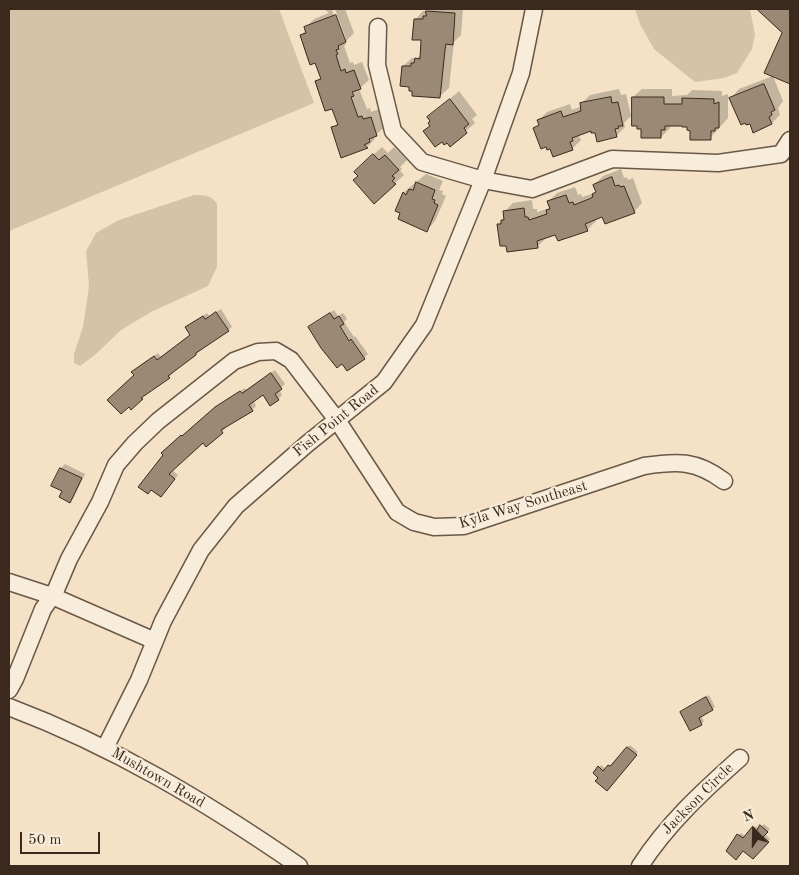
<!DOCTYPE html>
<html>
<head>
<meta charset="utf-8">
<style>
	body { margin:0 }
	#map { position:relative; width:799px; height:875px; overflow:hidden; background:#f4e1c6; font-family:"Old Standard TT",serif }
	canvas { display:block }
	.frame { position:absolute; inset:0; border:10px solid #3b291d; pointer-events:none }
	.north { position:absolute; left:729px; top:805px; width:50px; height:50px; -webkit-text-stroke:4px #f8ecda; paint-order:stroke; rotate:339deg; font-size:14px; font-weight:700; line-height:20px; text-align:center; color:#3b291d }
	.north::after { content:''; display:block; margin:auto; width:18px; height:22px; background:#3b291d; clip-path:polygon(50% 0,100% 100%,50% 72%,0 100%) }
	.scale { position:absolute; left:20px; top:832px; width:80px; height:22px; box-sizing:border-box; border:2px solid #3b291d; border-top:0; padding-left:6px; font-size:15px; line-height:18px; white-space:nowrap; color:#3b291d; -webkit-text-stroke:4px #f8ecda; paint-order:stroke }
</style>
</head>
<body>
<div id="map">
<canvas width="799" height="875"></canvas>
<div class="frame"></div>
<div class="north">N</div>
<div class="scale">50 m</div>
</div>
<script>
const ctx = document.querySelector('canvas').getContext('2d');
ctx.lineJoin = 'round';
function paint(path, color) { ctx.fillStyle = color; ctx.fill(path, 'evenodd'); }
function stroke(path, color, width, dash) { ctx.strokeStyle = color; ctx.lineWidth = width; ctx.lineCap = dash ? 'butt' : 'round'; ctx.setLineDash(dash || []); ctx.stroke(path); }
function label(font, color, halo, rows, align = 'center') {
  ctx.font = font + ' "Old Standard TT",serif'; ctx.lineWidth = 4; ctx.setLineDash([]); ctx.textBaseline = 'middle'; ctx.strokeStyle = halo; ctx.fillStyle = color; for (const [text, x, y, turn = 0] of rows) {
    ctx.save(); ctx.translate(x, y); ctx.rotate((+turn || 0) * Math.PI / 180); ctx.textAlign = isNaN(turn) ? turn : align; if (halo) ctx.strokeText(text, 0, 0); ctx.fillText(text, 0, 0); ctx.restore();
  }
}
const green = new Path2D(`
	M9,9H279L314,103L9,231Z
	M635,9H750L755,35L752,49L737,73L724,78L695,82L654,49L640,24Z
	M194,195C205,195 211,195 217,204V267L208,286L151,312L121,330L96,354L80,366L74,363V354L83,327L89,286L86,251L96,233L119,220Z`);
const shadow = new Path2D(`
	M324,9H345L354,33L345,42L346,45L344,46L350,63L353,62L354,65L362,62L369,80L359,89L367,109L370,108L371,112L379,109L385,127L373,137L375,139L367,147L333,128L338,123L332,107L316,82L321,77L315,62L301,35L306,30L305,28L314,19L329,13ZM335,9L346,39L344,41L332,10Z
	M430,9H463L461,35L454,42L449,88L440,96L413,90L403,66L412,58H417L421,54L422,39L415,20L423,11H428Z
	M763,9H790V83L766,72L784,32L761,11Z
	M773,76L783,101L778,108L780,115L772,123L746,121L731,98L739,89Z
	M619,89L621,95L626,94L631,116L624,123L625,127L616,136L592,130L578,134L581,140L572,149L551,147L535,128L540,123L539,120L547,112L570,104L572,110L582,106L581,104L590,95Z
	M642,89H672V96L687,95L692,90L722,91V96L728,94V118L710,138L683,124L670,125V128L661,137L642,128L633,97Z
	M459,91L477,115L472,119L475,123L450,145L447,141L424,131L431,125V121L429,117Z
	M382,147L388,153L394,147L407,160L400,167L402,169L400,171L404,175L395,183L360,176L364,163Z
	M621,169L624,178L627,177L628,180L633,178L642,203L634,212L603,216L595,219L596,221L587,230L556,233L546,238L538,246L507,244L498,225L505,217L504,212L513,203L532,200L533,209H537V212L550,208L548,202L557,193L575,187L578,195L581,194L582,197L595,193L596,191L594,185L603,176Z
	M426,174L443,181L439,190L443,191L442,194L446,196L435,221L427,230L397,210L404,192Z
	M221,309L232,327L172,372L173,373L169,377L145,395L131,408L137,368L158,353L161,357L191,334V324L207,313L209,316Z
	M334,310L338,316L343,313L347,319L344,322L354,337L355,336L368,354L364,358L309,327Z
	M275,370L285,384L279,390L282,395L278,399L263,393L253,400L256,406L252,410L225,426L226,428L207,445L203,441L172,470L178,475L165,492L164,455L162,453L221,403L245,388L246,390Z
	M65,464L85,474L74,497L70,502L63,491L53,485L61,468Z
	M709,695L715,707L701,716L704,721L701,724L681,712Z
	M630,745L638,752L609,787L594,773L601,765L606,769L612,764L613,765Z
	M764,824L770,829L765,834L770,839L753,858L738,835L741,833L746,837L755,826L759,829Z`);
const building = new Path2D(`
	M757,9H790V84L764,73L782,33Z
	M426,11L455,13L453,45L446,44L445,50L440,98L412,96V91H409V87L400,86L402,66H411V63H414L415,58L420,59L421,40H412L414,19H423V16H426Z
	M336,15L346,42L338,46L339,49L336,50L338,54L336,55L341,71L345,69L346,73L354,70L361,89L352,92L354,96L351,97L358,117L362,116L363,119L371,117L377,136L369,139L370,142L364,145L368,148L341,158L331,127L338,125L332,109L325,111L315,81L321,79L315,63L310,65L300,35L306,33L304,27Z
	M764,84L775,110L771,112L772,115L769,117L772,124L753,133L750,124L746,125L745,123L741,125L729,98Z
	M611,97L612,103L618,102L623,126H618L619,128L615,129L617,137L597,142L595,133H591V131L572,138L573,141L570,142L573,150L553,157L550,149L547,150L546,147L541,149L533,128L539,125L537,120L561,111L563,117L581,111L580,103Z
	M632,97H664V104H682V98L714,99V104L719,102V128H715V131H711V140H690V131L687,130V127H682V126H665V130H661V138H641V129H637V126H632Z
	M450,99L469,124L464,128L467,133L450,147L447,143L444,145L442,142L435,147L423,131L430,126L428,123L430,121L427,117Z
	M373,154L379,160L385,155L399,170L392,176L395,178L392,181L396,184L374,204L353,180L358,176L354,172Z
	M612,177L615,186L619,185L620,187L624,186L635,213L605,224L602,217L585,224L588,231L558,241L555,235L537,241L538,248L507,252L506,246H500L497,224H501V220H504L503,211L524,208L525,217H528L529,220L547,214L546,210L550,209L547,201L566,195L569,203L573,202L574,205L589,199L593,197L592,194L596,192L593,185Z
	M416,182L435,190L432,199L435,200L434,203L438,205L427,232L398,219L400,213L395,211L403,192L406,195L409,189L413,190Z
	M216,312L229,331L196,353V355L168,376L170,378L141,398L143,399L131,410L129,407L121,414L107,400L134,375L131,372L154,356L157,360L190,335L185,327L203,316L205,319Z
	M330,313L334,319L339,316L344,324L340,326L349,341L351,339L365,359L347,371L342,364L337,368L321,348L308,327Z
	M271,373L282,389L275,394L279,400L270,406L263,395L249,405L253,411L221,430L223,433L206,447L203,443L169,474L175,479L161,497L151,490L148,494L138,487L163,455L161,453L181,435L182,436L215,407L240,391L242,393Z
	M60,468L82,478L70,503L59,497L62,491L51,486Z
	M706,697L713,710L699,718L702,725L690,731L680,712Z
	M627,747L637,755L607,791L595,781L598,778L593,773L598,766L603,771L608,765L610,766Z
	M760,825L768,832L763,837L769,842L753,859L743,851L736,860L726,851L737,834L743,838L752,827L756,831Z`);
const minor = new Path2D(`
	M378,27L377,65L393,131L422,162L483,180L532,189L612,159L718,163L781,154L790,140
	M9,582L52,596L155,641
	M9,690L15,679L43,609L55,592L69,559L100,502L116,465L135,443L158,421L234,361L258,352L276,351L291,360L337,420L397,512L414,522L434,527L464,526L644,466C677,461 696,460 724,481
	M9,707C115,747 206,802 299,866
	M105,748L139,680L163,621L201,550L236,506L307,444L384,382L424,325L483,180L521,73L534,9
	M640,866C667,824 703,791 740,758`);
const streetNames = [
	["Fish Point Road",336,421,-39],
	["Kyla Way Southeast",523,505,-17],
	["Mushtown Road",158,778,30],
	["Jackson Circle",698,799,-45]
];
paint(green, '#d5c2a9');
paint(shadow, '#0003');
paint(building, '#9b8975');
stroke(building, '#3b291d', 1);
stroke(minor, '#695747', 19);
stroke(minor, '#f8ecda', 16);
label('15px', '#3b291d', '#f8ecda', streetNames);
</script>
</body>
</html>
